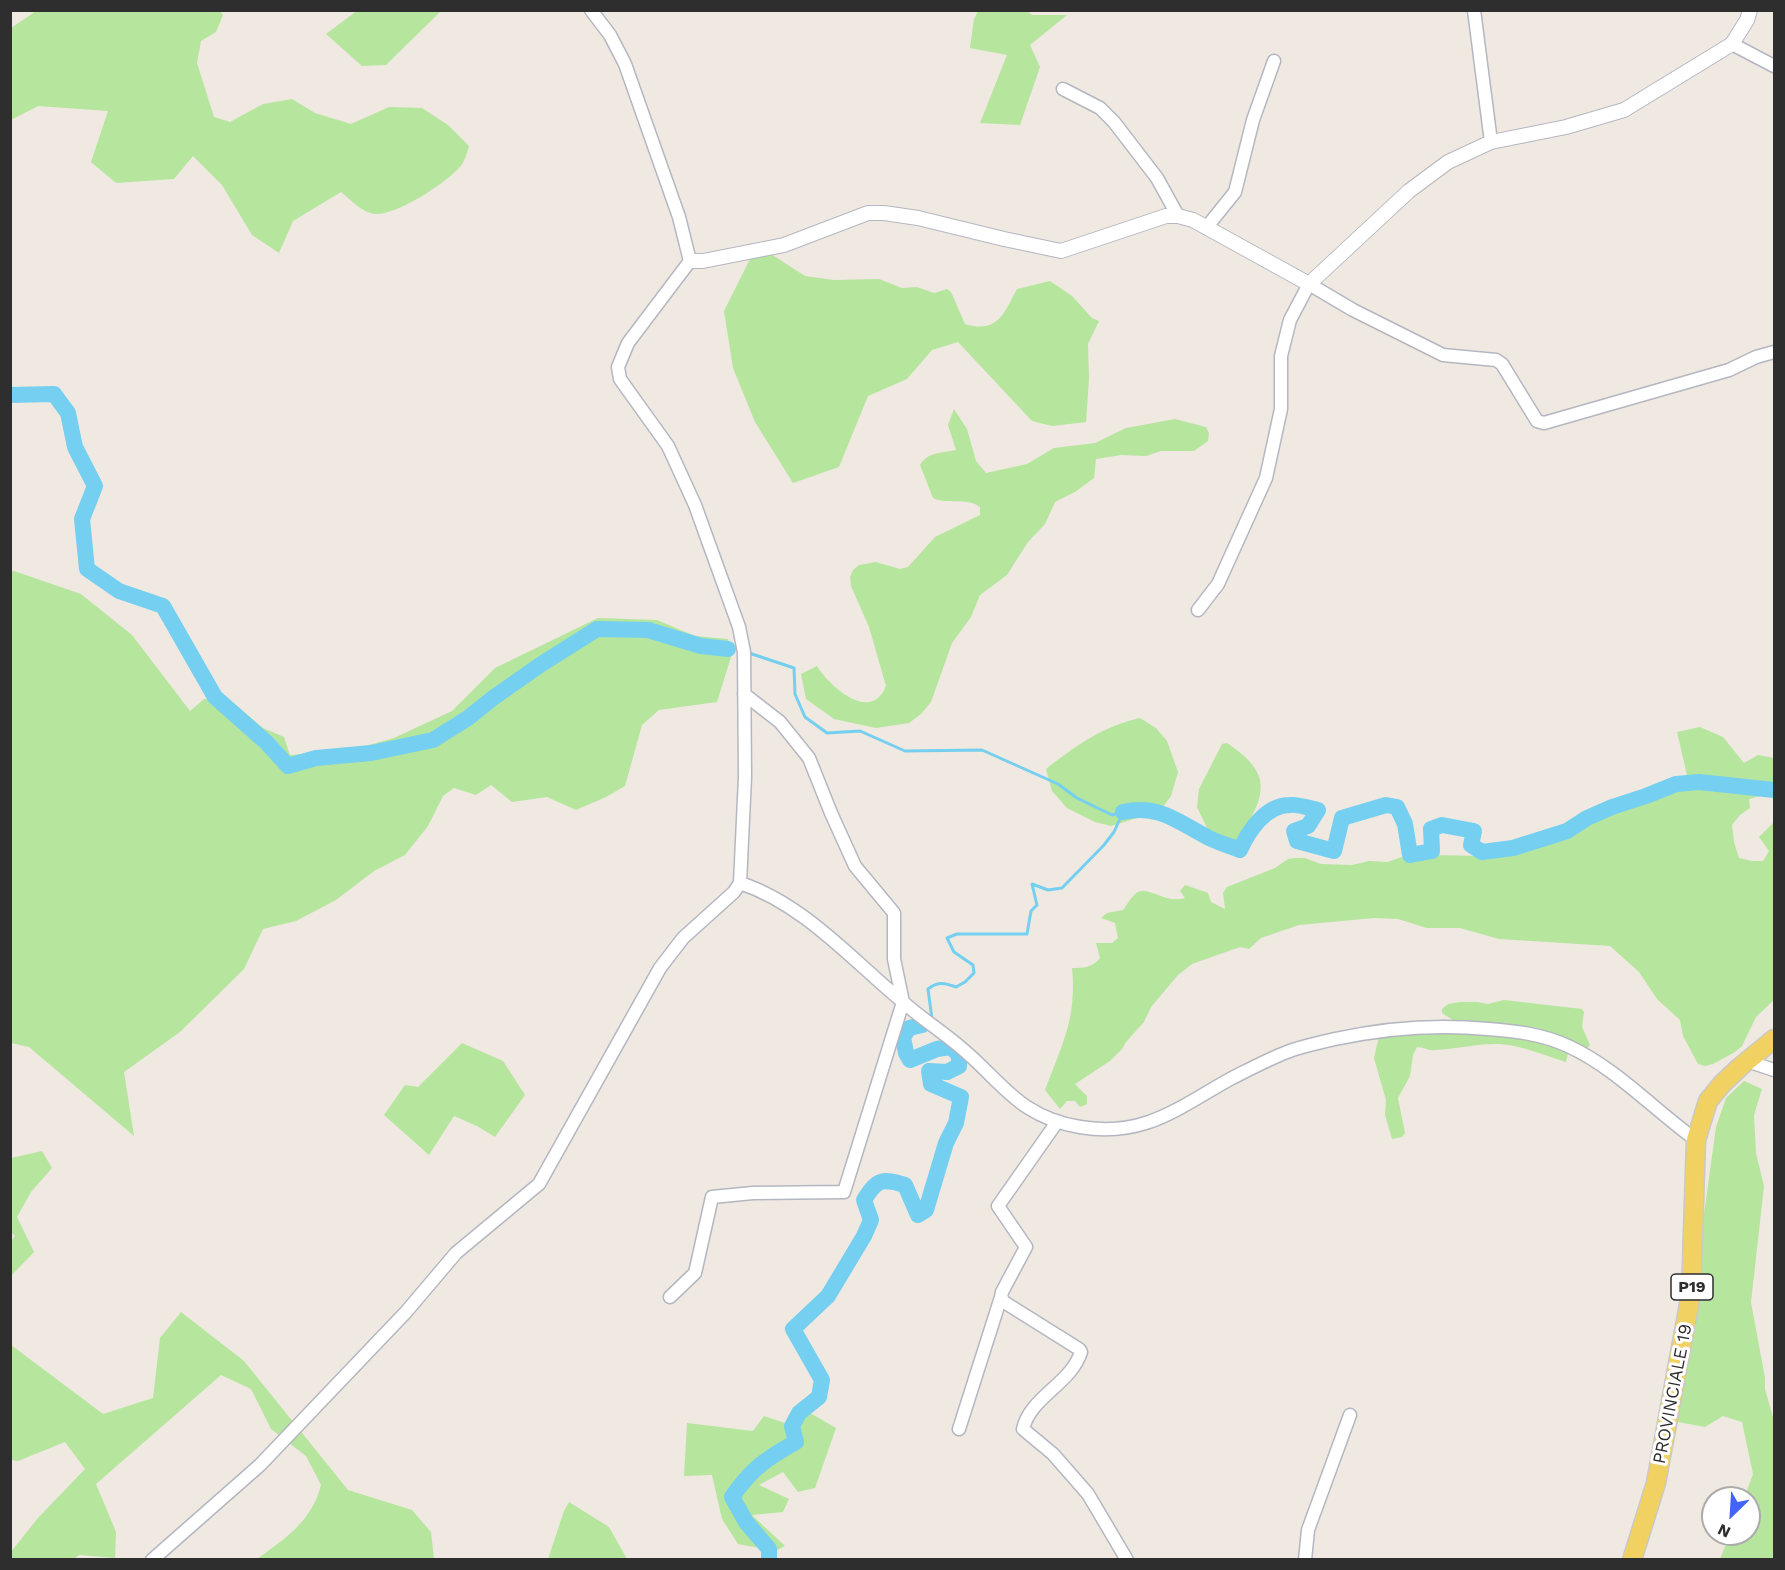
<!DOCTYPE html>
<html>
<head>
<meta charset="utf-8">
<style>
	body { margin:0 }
	#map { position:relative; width:1785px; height:1570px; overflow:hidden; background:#efe9e1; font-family:"Work Sans",sans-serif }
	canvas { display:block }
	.frame { position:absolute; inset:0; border:12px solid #2e2e2e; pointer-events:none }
	.north { position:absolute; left:1701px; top:1486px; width:60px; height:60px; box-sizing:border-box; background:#fff; border:2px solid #ababab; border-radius:50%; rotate:205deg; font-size:16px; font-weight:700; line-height:24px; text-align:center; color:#2e2e2e }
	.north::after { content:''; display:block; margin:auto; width:21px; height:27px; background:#4264fb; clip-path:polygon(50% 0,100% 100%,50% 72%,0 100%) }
</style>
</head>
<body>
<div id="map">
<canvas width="1785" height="1570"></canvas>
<div class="frame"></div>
<div class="north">N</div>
</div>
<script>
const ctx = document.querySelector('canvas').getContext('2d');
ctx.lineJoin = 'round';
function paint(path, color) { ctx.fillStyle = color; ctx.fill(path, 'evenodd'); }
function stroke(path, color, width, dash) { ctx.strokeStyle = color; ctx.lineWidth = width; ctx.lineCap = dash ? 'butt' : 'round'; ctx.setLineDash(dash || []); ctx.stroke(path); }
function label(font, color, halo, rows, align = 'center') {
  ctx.font = font + ' "Work Sans",sans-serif'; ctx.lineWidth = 6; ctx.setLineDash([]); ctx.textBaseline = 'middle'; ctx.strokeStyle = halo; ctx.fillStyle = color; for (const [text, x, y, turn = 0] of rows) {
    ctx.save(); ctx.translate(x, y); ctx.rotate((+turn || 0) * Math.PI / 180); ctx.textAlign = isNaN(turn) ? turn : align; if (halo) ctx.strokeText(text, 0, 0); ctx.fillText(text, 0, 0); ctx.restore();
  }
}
const green = new Path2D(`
	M358,10H441V11L386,65L362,66L326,34Z
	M36,11H220L223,15L216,32L201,41L197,63L214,117L230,122L263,104L292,99L315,113L351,124L389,107L422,108L448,125L469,146C467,153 465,161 460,167C444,184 399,214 376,214C362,213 350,199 341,192L293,221L279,253L252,235L222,185L193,156L174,179L116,183L91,162L108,111L38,106L11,120V28Z
	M978,11H1027L1032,15H1067L1030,45L1040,67L1020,125L980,123L1007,55L970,48L974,19Z
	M757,245L805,276L834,280L879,279L902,288L917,287L934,293L947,289L951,292L965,324C998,334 1004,313 1017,289L1050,281L1072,296L1092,318L1099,321L1088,344L1089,379L1086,422L1052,426L1032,421L958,342L932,350L907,379L868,396L839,467L793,483L755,422L733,368L724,311Z
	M954,409L967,429L976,461L986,473L1027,464L1054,448L1095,443L1126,428L1175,419L1206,427L1209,433L1208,441L1194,451H1161L1146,456L1121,455L1096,459L1094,478L1075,492L1055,502L1045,524L1028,542L1007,575L980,595L971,617L952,643L931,702L921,714L909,723L876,728L834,719L806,699L801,674L817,666C829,686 871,724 886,686L869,627L851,586L850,577L853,570L859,565L876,562L900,569L908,567L935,537L980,515V507C967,497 948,505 933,498L920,465C928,452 941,453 956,450L948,425Z
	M14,571L81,594L132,635L190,711L204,699L228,698L263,728L284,737L290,755L351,750L394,738L452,711L495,668L598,618L657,620L695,636L728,639L731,657L717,702L659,710L642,725L625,786L606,797L576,810L547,797L512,802L491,785L476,795L454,788L443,796L428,826L405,855L374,871L336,900L296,921L263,929L244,969L180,1032L124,1072L134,1136L29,1047L11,1043L10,572Z
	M1140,718L1156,728L1167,741L1178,772L1171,796L1160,811L1111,826L1095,822L1067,808L1052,791L1046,769C1077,745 1101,727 1140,718Z
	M1700,727L1723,737L1744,763L1758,755L1774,758V797L1768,794L1749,799L1750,808L1740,815L1732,825L1734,842L1739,858L1752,861H1763L1769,851L1759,837L1774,822V1000L1756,1017L1742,1046L1735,1052L1713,1064L1705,1066L1698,1064L1683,1036L1680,1020L1657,999L1639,972L1610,946L1499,939L1460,928H1427L1398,919L1374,918L1299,925L1261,938L1249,949L1240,947L1192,964L1178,975L1151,1007L1144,1022L1126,1042L1122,1049L1110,1061L1075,1084L1087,1096V1104L1080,1107L1075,1101H1067L1060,1109L1045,1090C1062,1045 1077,1018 1072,968C1084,968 1092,968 1100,958L1096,943H1112L1118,938L1115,923L1101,918L1107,913L1123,910C1127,905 1132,895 1138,892C1149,887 1167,904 1185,898L1180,891L1185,885L1208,893L1211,902L1225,909L1223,893L1227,887L1275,868L1288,859L1296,858H1305L1321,864L1352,865L1369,861L1387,862L1402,857L1433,855L1484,856L1533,848L1603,815L1679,788L1687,775L1677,732Z
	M1227,743C1276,776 1264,795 1240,839L1231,842L1208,830L1197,807L1199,789L1222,744Z
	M1504,1000L1582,1009L1584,1012L1582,1027L1590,1045L1587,1049L1538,1028L1489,1022H1456L1442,1013V1009L1448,1004L1460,1002H1477L1488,1004Z
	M1422,1031L1509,1035L1562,1047L1568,1053L1566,1062C1543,1055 1524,1046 1500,1044C1478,1043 1457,1049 1435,1050C1429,1051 1424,1047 1417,1047L1413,1055L1410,1076L1398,1098L1405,1133L1402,1137L1392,1139L1385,1115L1386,1100L1374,1058L1379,1036Z
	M462,1043L503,1061L525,1095L495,1137L477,1126L454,1116L429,1155L384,1115L405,1085L418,1087Z
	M1744,1081L1762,1089L1754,1115L1756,1153L1764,1186L1751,1302L1765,1378V1389L1774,1421V1559H1720L1730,1534H1749V1498H1744L1753,1474L1742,1422L1723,1416L1705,1427L1667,1420L1692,1301L1716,1127L1726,1098Z
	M42,1151L52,1168L31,1192L17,1217L34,1252L11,1276V1241L15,1236L11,1232V1158Z
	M181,1312L244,1361L348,1490L412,1510L431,1532L434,1559H257C285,1539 312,1521 321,1485L306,1456L271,1429L251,1389L221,1375L96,1484L116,1532L115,1558L79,1555L74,1559L11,1560L10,1553L38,1518L85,1469L65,1442L18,1461L11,1460V1345L103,1414L153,1398L160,1338Z
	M798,1406L836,1428L815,1488L798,1492L783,1472L759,1485L789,1499L783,1512L752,1515L785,1546L775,1551L738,1544L722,1519L712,1475L684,1476L687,1423L753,1431L764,1416L785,1423Z
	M569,1502L609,1527L627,1559H548L564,1511Z`);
const stream = new Path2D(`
	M746,652L794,668L795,694L805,717L827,733L860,731L905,751L982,750L1058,784L1077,798L1112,815L1123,812
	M932,1019L928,989C938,981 945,983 956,987L965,982L974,973L973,965L954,952L947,938L957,934H1027L1031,911L1037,905L1032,884L1048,890L1062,888L1104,845L1114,832L1123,812`);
const river = new Path2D(`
	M10,395L54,394L68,413L75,447L95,486L82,519L87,569L119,591L163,606L215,697L267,743L288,766L316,758L371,753L433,740L468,718L493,698L540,665L597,629L648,630L701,646L728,649
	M1123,812C1160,804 1178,822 1209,838C1219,843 1230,846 1240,850C1249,830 1266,805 1290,805C1298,804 1309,808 1318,810L1308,826L1294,831L1297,841L1334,851L1342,818L1386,805L1397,807L1405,824L1410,855L1432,851L1431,829L1442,825L1474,831L1471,845L1482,852L1513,848L1567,831L1587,818L1612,807L1646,796L1676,784L1699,782L1774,790
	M769,1560V1549L746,1522L732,1497C751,1469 767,1458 796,1442L792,1426L799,1413L819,1397L822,1380L793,1329L828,1296L864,1236L871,1220L864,1200C877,1179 882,1178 905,1185L918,1215L926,1210L946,1143L956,1123L961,1097L931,1084L929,1071L947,1072L959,1066V1055L951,1047L937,1049L910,1060L906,1053L903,1037L909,1028L922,1025`);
const minor = new Path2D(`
	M1474,10L1491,142
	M1732,44L1774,66
	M1063,89L1100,108L1114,122L1157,178L1178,216
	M1206,228L1235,192L1253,120L1274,61
	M1198,610L1218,584L1266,478L1281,409V356L1290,320L1309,284L1353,310L1443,355L1496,360L1502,364L1537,421L1544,423L1729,370L1756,357L1774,352
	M740,883C804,904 852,960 903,1002C921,1018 941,1031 959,1046C1003,1082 1018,1117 1080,1127C1145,1138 1179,1107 1232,1078C1250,1069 1269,1059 1287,1052C1302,1046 1319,1043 1335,1039C1385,1028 1436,1024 1488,1029C1515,1031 1542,1034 1568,1046C1616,1068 1653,1109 1696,1140
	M1747,1061L1774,1070
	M1057,1122L998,1206L1026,1247L1002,1292L1001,1297L1004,1302L1079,1349L1081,1352C1071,1384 1030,1397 1023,1429L1053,1454L1088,1494L1127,1560
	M670,1297L695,1273L712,1197L753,1193L844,1192L903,1002L894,959V913L855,866L831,813L809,758L780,722L744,694
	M959,1429L1001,1297
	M152,1560L260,1465L406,1312L456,1253L539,1184L660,968L683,938L734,892L740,883L745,777L744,652L739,627L695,505L668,446L620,379L618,367L628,343L690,261L679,217L625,64L610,35L591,10
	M1305,1560L1308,1530L1350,1415`);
const tertiary = new Path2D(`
	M690,261H703L784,245L868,213H884L918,218L1004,239L1061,251L1166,216H1178L1193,220L1309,284L1409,191L1448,162L1491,142L1566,127L1624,110L1732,44L1747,20L1750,10`);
const primary = new Path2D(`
	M1632,1560L1656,1483L1691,1294L1696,1140L1708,1101L1722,1084L1740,1067L1774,1039`);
const shields = [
	[1692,1287,42]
];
const shieldNames = [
	["P19",1692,1287]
];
const streetNames = [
	["PROVINCIALE 19",1673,1394,-79]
];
paint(green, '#b6e59e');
stroke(stream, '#75cff0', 3);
stroke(river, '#75cff0', 16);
stroke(minor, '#b4b7c1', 15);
stroke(tertiary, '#b4b7c1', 16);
stroke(primary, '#c9c9c9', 21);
stroke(minor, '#fff', 12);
stroke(tertiary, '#fff', 14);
stroke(primary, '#f2d163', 18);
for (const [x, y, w] of shields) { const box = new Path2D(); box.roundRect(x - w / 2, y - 13, w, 26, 4.5); ctx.fillStyle = '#fff'; ctx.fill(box); stroke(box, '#2e2e2e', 1.5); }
label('bold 16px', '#2e2e2e', null, shieldNames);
label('18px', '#2e2e2e', '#fff', streetNames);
</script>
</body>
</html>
